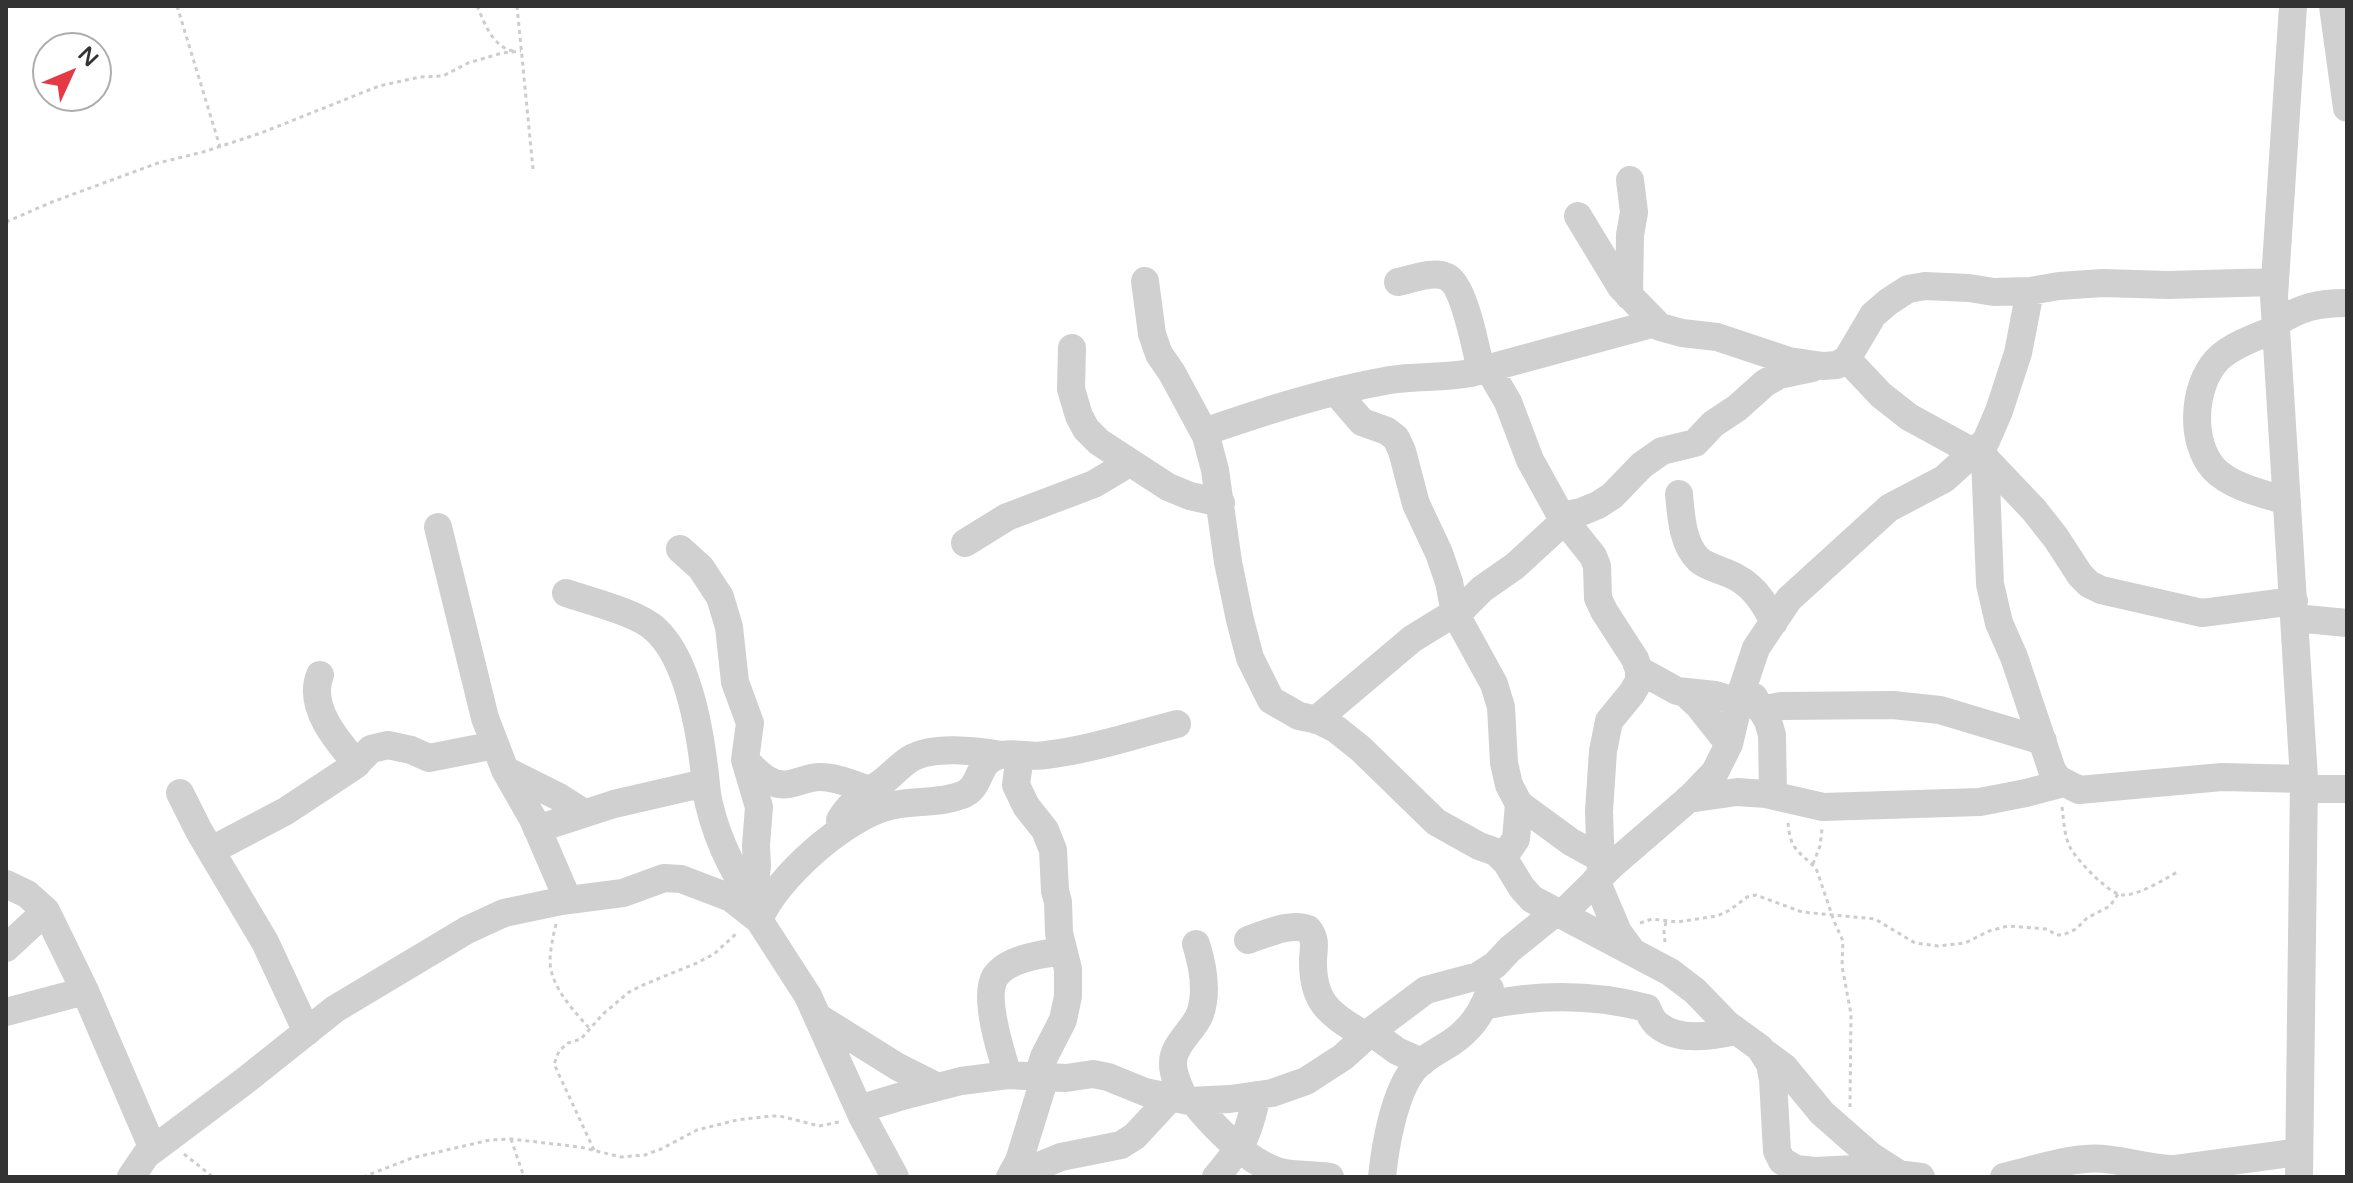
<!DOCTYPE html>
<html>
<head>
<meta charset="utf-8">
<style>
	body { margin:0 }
	#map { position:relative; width:2353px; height:1183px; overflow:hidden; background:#fff; font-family:"Varela Round",sans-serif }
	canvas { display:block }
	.frame { position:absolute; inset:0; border:8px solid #333; pointer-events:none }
	.north { position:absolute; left:32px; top:32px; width:80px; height:80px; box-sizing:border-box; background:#fff; border:2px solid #adadad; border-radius:50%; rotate:46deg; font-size:22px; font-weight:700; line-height:32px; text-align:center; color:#333 }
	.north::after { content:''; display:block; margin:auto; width:28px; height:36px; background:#e63946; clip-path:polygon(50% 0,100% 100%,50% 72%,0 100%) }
</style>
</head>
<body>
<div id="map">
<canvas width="2353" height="1183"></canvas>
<div class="frame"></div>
<div class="north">N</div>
</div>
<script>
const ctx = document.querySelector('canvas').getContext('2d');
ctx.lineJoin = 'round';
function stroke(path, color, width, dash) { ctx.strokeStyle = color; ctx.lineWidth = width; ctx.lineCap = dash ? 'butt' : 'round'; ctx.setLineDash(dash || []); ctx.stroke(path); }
const path = new Path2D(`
	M177,6L220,147
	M477,6C485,24 492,46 513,51
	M517,6L533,169
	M6,222L52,202L158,163L203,152L261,133L379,86L420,77L443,76L468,63L502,53L521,51
	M2062,807C2064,821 2064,837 2071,849C2078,861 2109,894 2122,895C2138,896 2165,879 2179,871
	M1788,823C1789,832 1790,843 1797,850C1803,858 1812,862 1817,871L1834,921L1843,941L1842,966L1851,1014L1850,1107
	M1813,864L1820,846L1822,829
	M1640,923L1652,919L1677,922L1717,916L1730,910L1747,897L1756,895L1802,912L1875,919L1915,943L1938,946L1965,943L1989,931L2008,926L2047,929L2056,935H2063L2076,929L2087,918L2110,906L2118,894
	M556,924C553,937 550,950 550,962C551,987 574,1011 589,1028
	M1665,942L1664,931L1666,922
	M511,1139L524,1177
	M594,1150L554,1064L559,1051L568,1043L581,1039L603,1014L629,992L643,985L697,963L714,954L737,933
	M184,1154L213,1177
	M363,1177L412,1158L490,1140L511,1139L580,1147L621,1157L645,1155L661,1149L697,1130L737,1120L770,1116H780L819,1126L839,1122`);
const minor = new Path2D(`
	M2293,6L2274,296L2304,779L2299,1177
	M2333,6L2347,108
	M1578,216L1621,287L1660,327L1682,333L1717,337L1789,361L1823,366L1837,365L1847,359L1873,315L1888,302L1908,289L1925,286L1969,288L1994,292L2030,291L2059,286L2103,283L2168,285L2275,282
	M1145,281L1152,334L1159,354L1172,373L1206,436L1215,470L1228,562L1240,620L1250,658L1271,700L1299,716L1318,720L1336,729L1361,749L1436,822L1479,846L1496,852L1506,862L1522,888L1532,899L1670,972L1695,991L1727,1024L1760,1048L1770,1064L1773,1080L1777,1151L1782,1161L1796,1169L1815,1171L1856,1169L1921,1177
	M1398,282C1412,279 1434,270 1447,277C1465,286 1476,351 1481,370
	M1629,296L1630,235L1634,212L1630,180
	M2276,323C2301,307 2318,303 2347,303
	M2276,329C2258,336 2230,346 2217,360C2192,387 2190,443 2214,469C2231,487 2264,494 2287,501
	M1072,348L1071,389L1079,416L1086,429L1099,442L1168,487L1190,496L1221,503
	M1847,359L1881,395L1909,417L1973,452
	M1488,368L1508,402L1530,460L1561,516L1593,556L1597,566L1598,598L1604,611L1635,659L1639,670V681L1632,693L1609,721L1603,751L1599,811L1601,871
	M1336,392L1362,422L1387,431L1396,438L1402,451L1416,504L1439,553L1449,582L1455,613L1494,684L1501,707L1504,763L1509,785L1519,804L1571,842L1600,858
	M1204,432C1265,411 1327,391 1390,380C1417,376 1444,378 1471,373L1655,323
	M1977,450L2034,510L2056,538L2080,575L2089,584L2101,590L2202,613L2294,601
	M1985,457L1990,584L1999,623L2014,657L2052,770L2058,779L2079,790L2222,777L2304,779
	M1679,494C1681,515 1682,544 1699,560C1706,566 1718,569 1727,573C1751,582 1763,600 1774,622
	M1561,516L1581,512L1598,505L1612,496L1642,465L1662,451L1695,443L1713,424L1737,408L1765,383L1779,375L1812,368
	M438,527L485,718L505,770L533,819L568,900
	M965,543L1007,517L1094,484L1129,463
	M680,549L701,568L720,597L729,627L735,682L750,723L745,760L759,807L756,845L757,866L753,901
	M566,593C589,601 639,613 656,630C688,660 699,726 704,767C706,780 706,792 709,804C718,843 738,882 762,913
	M2295,618L2347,623
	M1639,670L1677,691L1715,695L1739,702
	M320,675C307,707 338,742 357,764
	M1684,692L1699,706L1729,744
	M1754,697L1768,721L1772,735L1773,795
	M1761,710L1781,706L1893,705L1940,710L2043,741
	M1316,720L1412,639L1464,607L1482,589L1515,566L1564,521
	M1020,755L1016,785L1026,806L1045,830L1053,850L1055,891L1058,902L1059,933L1068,969V996L1063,1020L1044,1057L1038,1076
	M746,761C758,773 770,787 789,784C800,782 809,777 820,777C837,777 854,785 870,790
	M505,770L559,797L584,813
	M2304,789H2347
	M180,793L199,831L265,942L307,1032
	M1688,799L1737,792L1766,794L1823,807L1980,802L2026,793L2064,783
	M840,820C850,803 864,794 881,783C891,776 899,766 910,759C933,745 976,751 1002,755
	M537,829L614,804L705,783
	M212,850L286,811L354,766L371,749L388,745L411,750L429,758L495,745
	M1503,858L1516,839L1519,804
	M1596,880L1618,932L1632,951
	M6,884L27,894L46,911L85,991L153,1149
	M1562,914L1612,865L1692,796L1715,772L1729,744L1741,693L1756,648L1789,599L1889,508L1944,479L1986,441L1999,411L2018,353L2030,291
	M759,920C776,878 845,817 890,806C913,800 939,804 962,795C982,788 976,763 997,756C1012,751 1030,758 1046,755C1090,750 1134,735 1177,724
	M1248,940C1266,934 1290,922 1308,929C1316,938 1314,947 1313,959C1312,1004 1330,1014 1366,1036
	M6,948L46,911
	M1483,1006C1537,994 1593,994 1647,1008C1650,1014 1652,1021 1658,1025C1678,1042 1712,1036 1736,1031
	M6,1012L85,991
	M818,1017L898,1067L938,1087
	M1371,1032L1397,1051L1422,1062
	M1765,1053L1784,1067L1822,1113L1871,1156L1896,1172
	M1008,1075C1001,1053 983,997 995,977C1007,958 1043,954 1063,951
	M1185,1100C1180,1089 1173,1076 1173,1064C1172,1045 1194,1030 1200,1014C1208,991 1203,966 1196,944
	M1193,1101C1213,1126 1248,1163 1280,1172C1295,1176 1314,1174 1330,1177
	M859,1109L899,1097L961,1081L1008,1075L1066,1078L1093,1074L1108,1077L1145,1092L1189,1101L1230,1099L1272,1093L1306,1081L1343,1057L1374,1029L1426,990L1478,976L1495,965L1510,949L1557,911
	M131,1177L146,1155L246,1080L335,1009L467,930L504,913L561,901L623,893L664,878L681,879L731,898L759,920L808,996L862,1116L895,1177
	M1010,1177L1019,1161L1045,1077
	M1012,1177L1061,1157L1121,1145L1135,1136L1171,1097
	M1216,1177C1243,1145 1248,1137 1257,1095
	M1382,1177C1385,1147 1394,1093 1414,1069C1427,1054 1445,1049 1460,1036C1474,1024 1485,1007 1490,989
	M2004,1177C2031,1171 2057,1161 2085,1159C2115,1156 2144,1169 2174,1169L2299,1152`);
stroke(path, '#cdcdcd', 3, [4, 4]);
stroke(minor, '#d0d0d0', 28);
</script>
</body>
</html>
